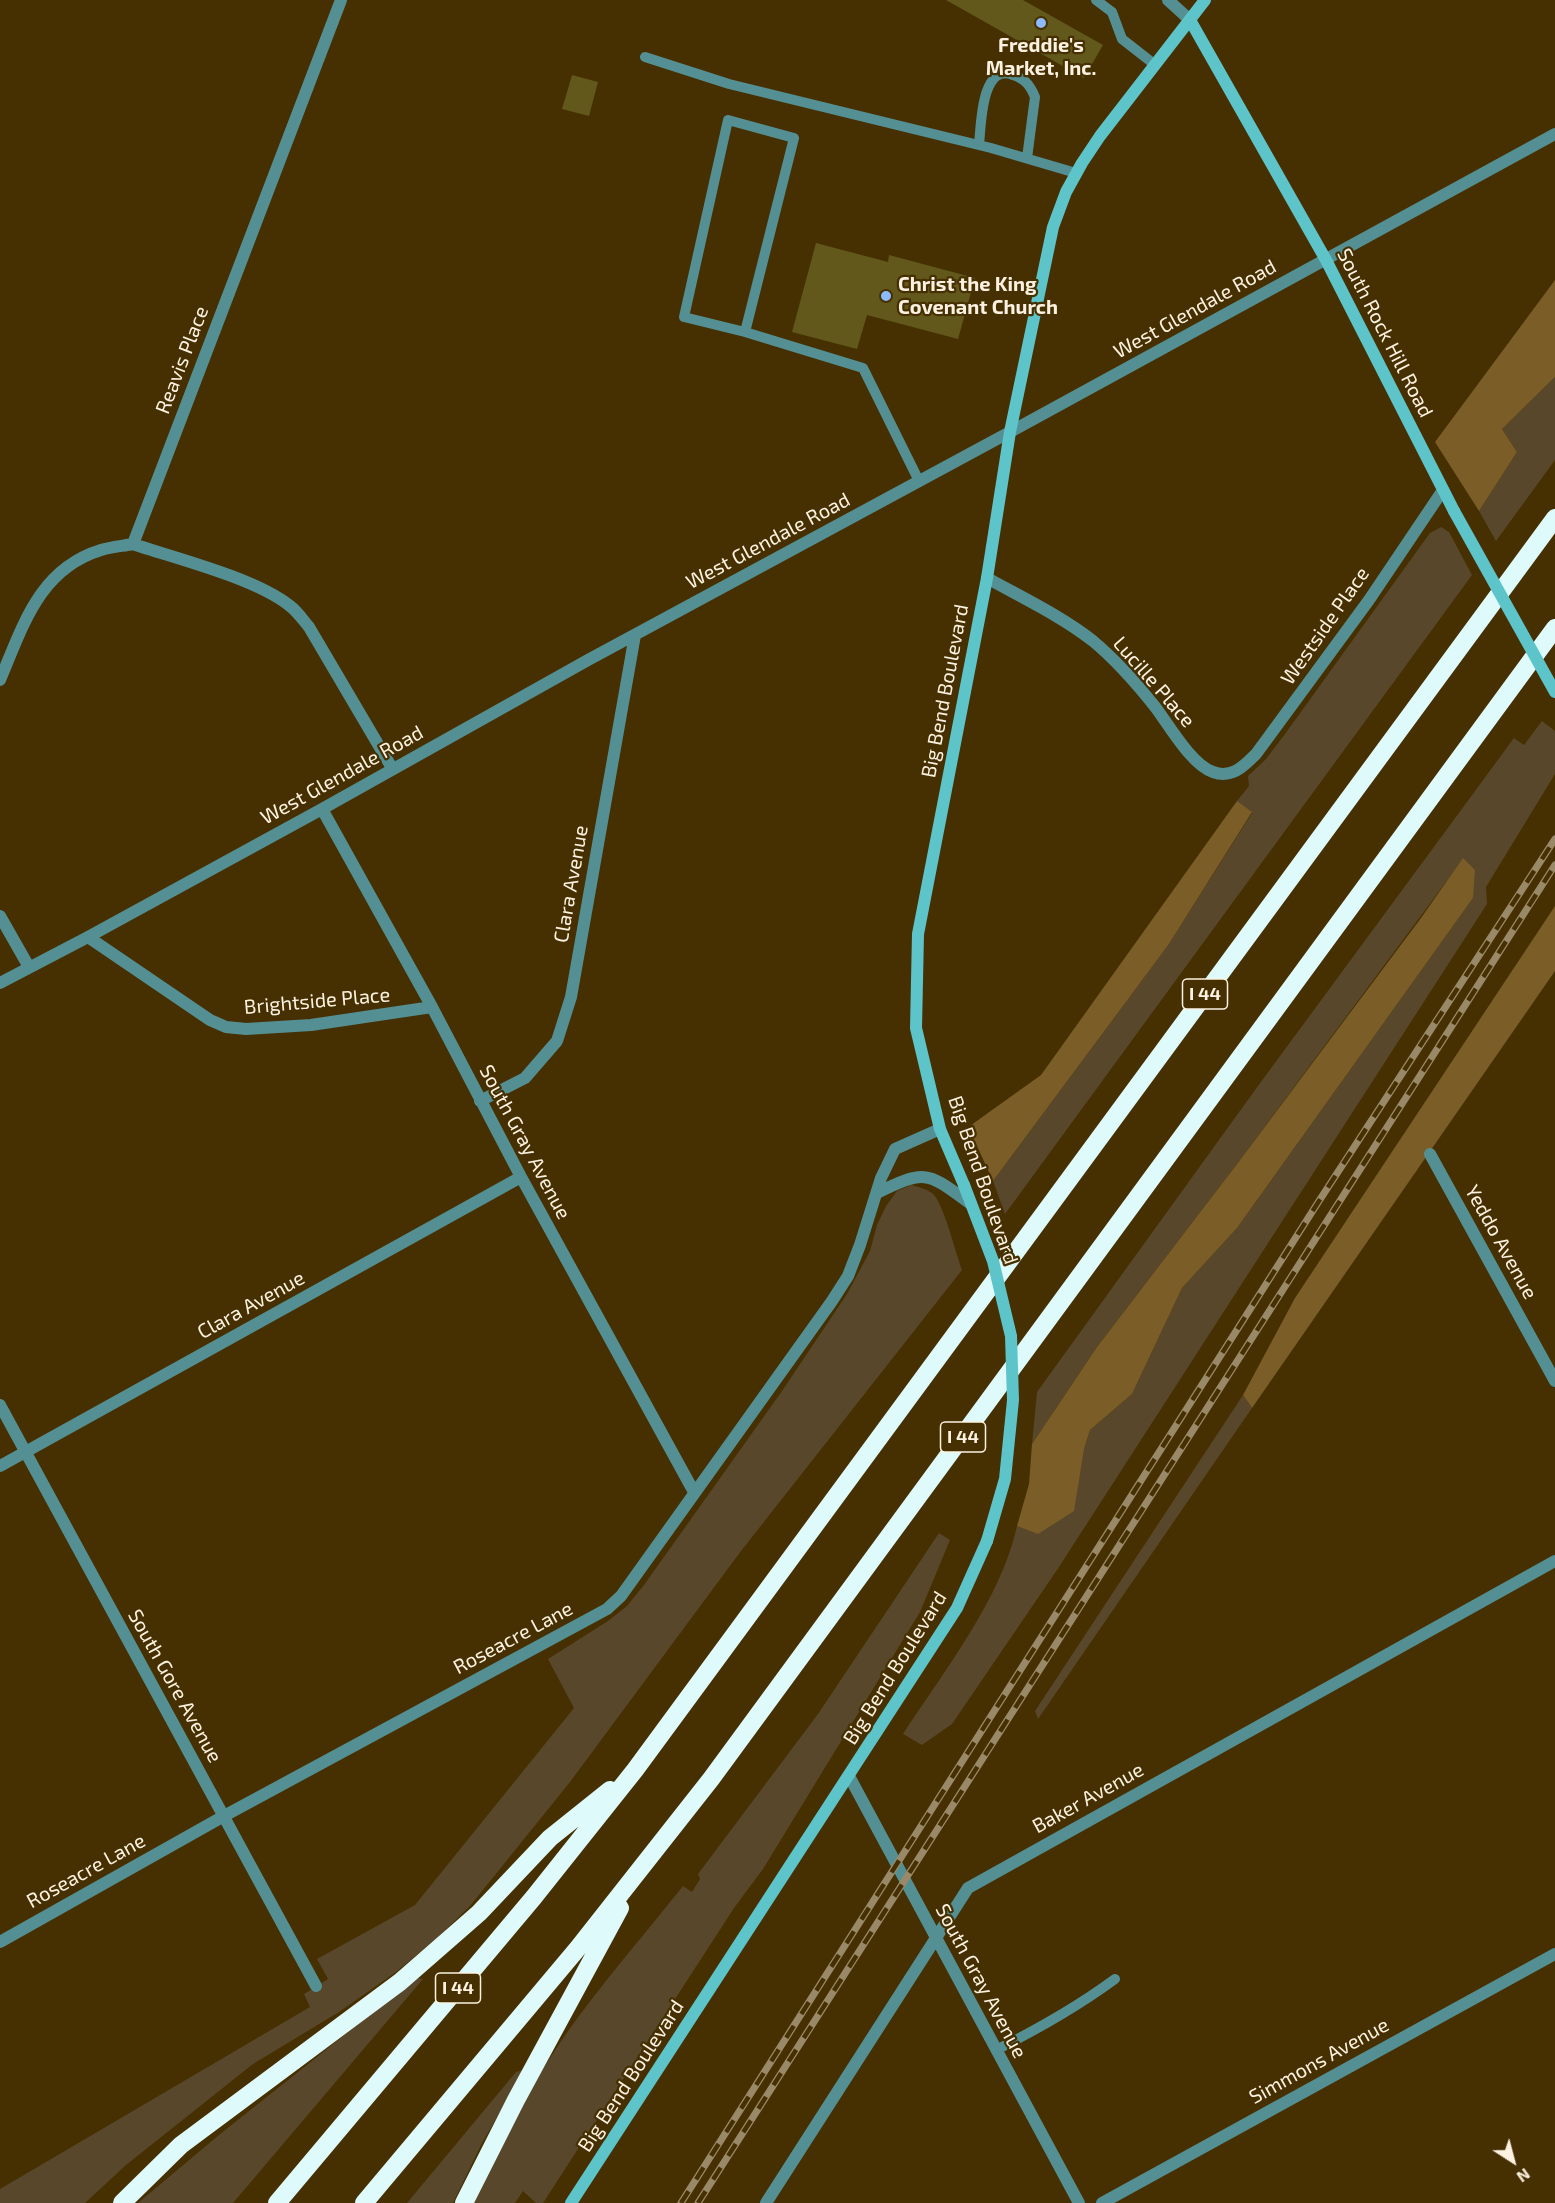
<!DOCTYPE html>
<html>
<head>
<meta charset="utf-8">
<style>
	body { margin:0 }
	#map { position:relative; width:1555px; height:2203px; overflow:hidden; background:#463001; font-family:"Exo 2",sans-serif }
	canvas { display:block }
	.north { position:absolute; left:1483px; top:2131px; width:60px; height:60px; -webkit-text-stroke:4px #463001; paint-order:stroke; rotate:144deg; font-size:16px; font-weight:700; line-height:24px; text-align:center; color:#fdf2e2 }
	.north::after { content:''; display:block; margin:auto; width:21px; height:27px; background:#fdf2e2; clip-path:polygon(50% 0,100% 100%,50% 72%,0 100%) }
</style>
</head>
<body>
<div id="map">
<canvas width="1555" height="2203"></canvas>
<div class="north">N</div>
</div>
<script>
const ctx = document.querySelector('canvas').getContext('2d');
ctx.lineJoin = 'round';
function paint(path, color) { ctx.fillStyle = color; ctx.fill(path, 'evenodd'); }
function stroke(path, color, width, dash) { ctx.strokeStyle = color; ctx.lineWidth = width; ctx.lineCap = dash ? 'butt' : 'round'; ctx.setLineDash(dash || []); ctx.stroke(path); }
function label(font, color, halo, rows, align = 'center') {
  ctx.font = font + ' "Exo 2",sans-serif'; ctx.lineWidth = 4.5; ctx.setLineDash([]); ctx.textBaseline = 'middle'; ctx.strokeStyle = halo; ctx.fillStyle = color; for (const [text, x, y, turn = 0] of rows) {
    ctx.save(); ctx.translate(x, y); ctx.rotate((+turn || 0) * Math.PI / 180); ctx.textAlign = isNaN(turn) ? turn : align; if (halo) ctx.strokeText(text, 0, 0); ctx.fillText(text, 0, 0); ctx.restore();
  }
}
const green = new Path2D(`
	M1555,377V460L1496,541L1479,511L1517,452L1502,429Z
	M1441,527L1449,532L1472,575L1005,1214L993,1181L1169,944L1252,813L1237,801L1249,786L1248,776L1266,759L1285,734L1430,533Z
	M1542,721L1555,731V774L1486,887L1487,904L1057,1570L952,1724L922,1745L903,1734C944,1671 1001,1599 1017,1526L1038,1533L1084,1449L1090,1430L1132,1394L1182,1288L1237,1228L1473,898L1463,859L1237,1164L1097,1347L1032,1444L1037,1392L1255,1090L1514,738L1524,745Z
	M911,1185C919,1187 927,1189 933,1194C943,1202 956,1254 962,1270L741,1551L570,1782L470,1906L437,1938L396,1972L339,2012L253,2064L126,2165L85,2203H0V2189L310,2007L304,1994L328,1979L317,1959L415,1905L574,1708L548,1659L608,1621L627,1606L644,1585L782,1391L847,1294L870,1251L877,1225L886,1206L897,1191Z
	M1243,1395L1252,1408L1038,1719L1035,1711Z
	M939,1533L950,1540L920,1612L763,1869L734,1908L543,2203H536L523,2191L515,2203H473C501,2145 529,2087 566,2034C602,1983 644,1935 683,1886L692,1892L700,1879L698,1874L818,1714Z
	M416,1978L423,1979L233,2203H138L219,2135Z
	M524,2070L481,2145L453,2203H407L516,2072Z`);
const forest = new Path2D(`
	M1555,280V377L1502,429L1517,452L1479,511L1435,442Z
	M1237,801L1252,812L1169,944L993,1181L977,1146L967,1128L1041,1075Z
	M1463,858L1475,870L1473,898L1237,1228L1182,1288L1132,1394L1090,1430L1084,1449L1074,1511L1038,1534L1017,1526L1029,1484L1032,1444L1097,1347L1237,1164L1421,918Z
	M1555,906V971L1252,1408L1243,1395L1295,1298Z`);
const building = new Path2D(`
	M946,0H1023L1103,45L1084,78Z
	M572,75L598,82L589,116L562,109Z
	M816,243L888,262L889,255L975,278L958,339L867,315L857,349L792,332Z`);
const lane = new Path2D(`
	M1096,0L1112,12L1122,39L1154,64
	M645,57L729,84L991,148L1076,173
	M979,145C981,127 981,62 1013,75C1025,79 1030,85 1035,97L1027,158
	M745,332L684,317L728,120L794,138L745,332L863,368L919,481
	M996,2050C1038,2029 1077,2007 1115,1979`);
const street = new Path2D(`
	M1168,0L1190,20
	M133,544C177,559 255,578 290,606C297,611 303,620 309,627L392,768
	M987,578C1023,598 1061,616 1093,641C1117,661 1137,684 1156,708C1170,727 1192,765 1213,772C1232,779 1244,766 1256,754L1369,600L1443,490
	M0,680C23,626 39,569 101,550C111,547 123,546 133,544L341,0
	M322,809L432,1007L521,1177L694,1492
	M0,916L29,967
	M88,937L210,1020L226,1027L246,1029L311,1025L432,1007
	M0,983L88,937L322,809L588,660L1010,432L1555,134
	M480,1101L525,1078L557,1041L571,997L635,635
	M1430,1154L1555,1381
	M877,1193C927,1168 928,1173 971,1204
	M0,1405L316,1986
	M0,1466L521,1177
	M849,1776L1079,2203
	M0,1942L224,1816L607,1609L621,1596L832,1301L848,1276L860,1245L881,1178L895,1149L940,1129
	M766,2203L968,1888L1555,1561
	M1102,2203L1555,1954`);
const secondary = new Path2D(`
	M1190,20L1326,260L1454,511
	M964,1185L940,1129L916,1028L918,934L987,578L1010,432L1053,227L1066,192L1082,163L1100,136L1205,0
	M571,2203L957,1608L987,1541`);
const highway = new Path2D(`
	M122,2203L181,2145L400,1982L479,1913L550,1838L610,1790
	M277,2203L534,1897L635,1770L1555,518
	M364,2203L578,1948L711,1779L1555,628
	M464,2203L516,2100L620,1908`);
const rail = new Path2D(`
	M681,2203L1319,1201L1555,839
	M698,2203L1555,865`);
const secondaryBridge = new Path2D(`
	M1454,511L1555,692
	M964,1185L993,1261L1011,1336L1013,1400L1005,1479L987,1541`);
const markers = [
	[1041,23,6,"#8eb9fd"],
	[886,296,6,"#8eb9fd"]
];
const shields = [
	[1205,994,45],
	[963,1437,45],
	[458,1988,45]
];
const shieldNames = [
	["I 44",1205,994],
	["I 44",963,1437],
	["I 44",458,1988]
];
const poiNames = [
	["Freddie's",1041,45],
	["Market, Inc.",1041,68],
	["Christ the King",898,284,"left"],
	["Covenant Church",898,307,"left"]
];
const streetNames = [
	["West Glendale Road",1195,309,-29],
	["South Rock Hill Road",1385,333,63],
	["Reavis Place",182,360,-69],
	["West Glendale Road",768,541,-28],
	["Westside Place",1325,626,-55],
	["Lucille Place",1154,682,49],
	["Big Bend Boulevard",945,691,-79],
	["West Glendale Road",342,775,-29],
	["Clara Avenue",571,884,-80],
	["Brightside Place",317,1001,-5],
	["South Gray Avenue",525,1142,62],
	["Big Bend Boulevard",983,1180,71],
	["Yeddo Avenue",1501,1242,61],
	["Clara Avenue",251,1305,-29],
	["Roseacre Lane",513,1638,-28],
	["Big Bend Boulevard",895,1668,-58],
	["South Gore Avenue",175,1686,61],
	["Baker Avenue",1088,1798,-29],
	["Roseacre Lane",86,1871,-29],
	["South Gray Avenue",981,1981,62],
	["Simmons Avenue",1319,2061,-29],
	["Big Bend Boulevard",631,2076,-57]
];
paint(green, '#58472a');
paint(forest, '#7b5d28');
paint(building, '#62581b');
stroke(lane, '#549093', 10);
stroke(street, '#549093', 12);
stroke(secondary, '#5dc4c9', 12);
stroke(highway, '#dffafb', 18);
stroke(rail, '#9a8968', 7);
stroke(rail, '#463001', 4.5, [14]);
stroke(secondaryBridge, '#5dc4c9', 12);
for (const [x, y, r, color] of markers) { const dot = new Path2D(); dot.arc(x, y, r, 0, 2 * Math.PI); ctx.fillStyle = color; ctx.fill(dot); stroke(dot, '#463001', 2); }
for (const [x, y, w] of shields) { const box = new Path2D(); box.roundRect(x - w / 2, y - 15, w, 30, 4.5); ctx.fillStyle = '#463001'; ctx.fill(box); stroke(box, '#fdf2e2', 1.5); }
label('bold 18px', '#fdf2e2', null, shieldNames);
label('bold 20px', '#fdf2e2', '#463001', poiNames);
label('20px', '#fdf2e2', '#463001', streetNames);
</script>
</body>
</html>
